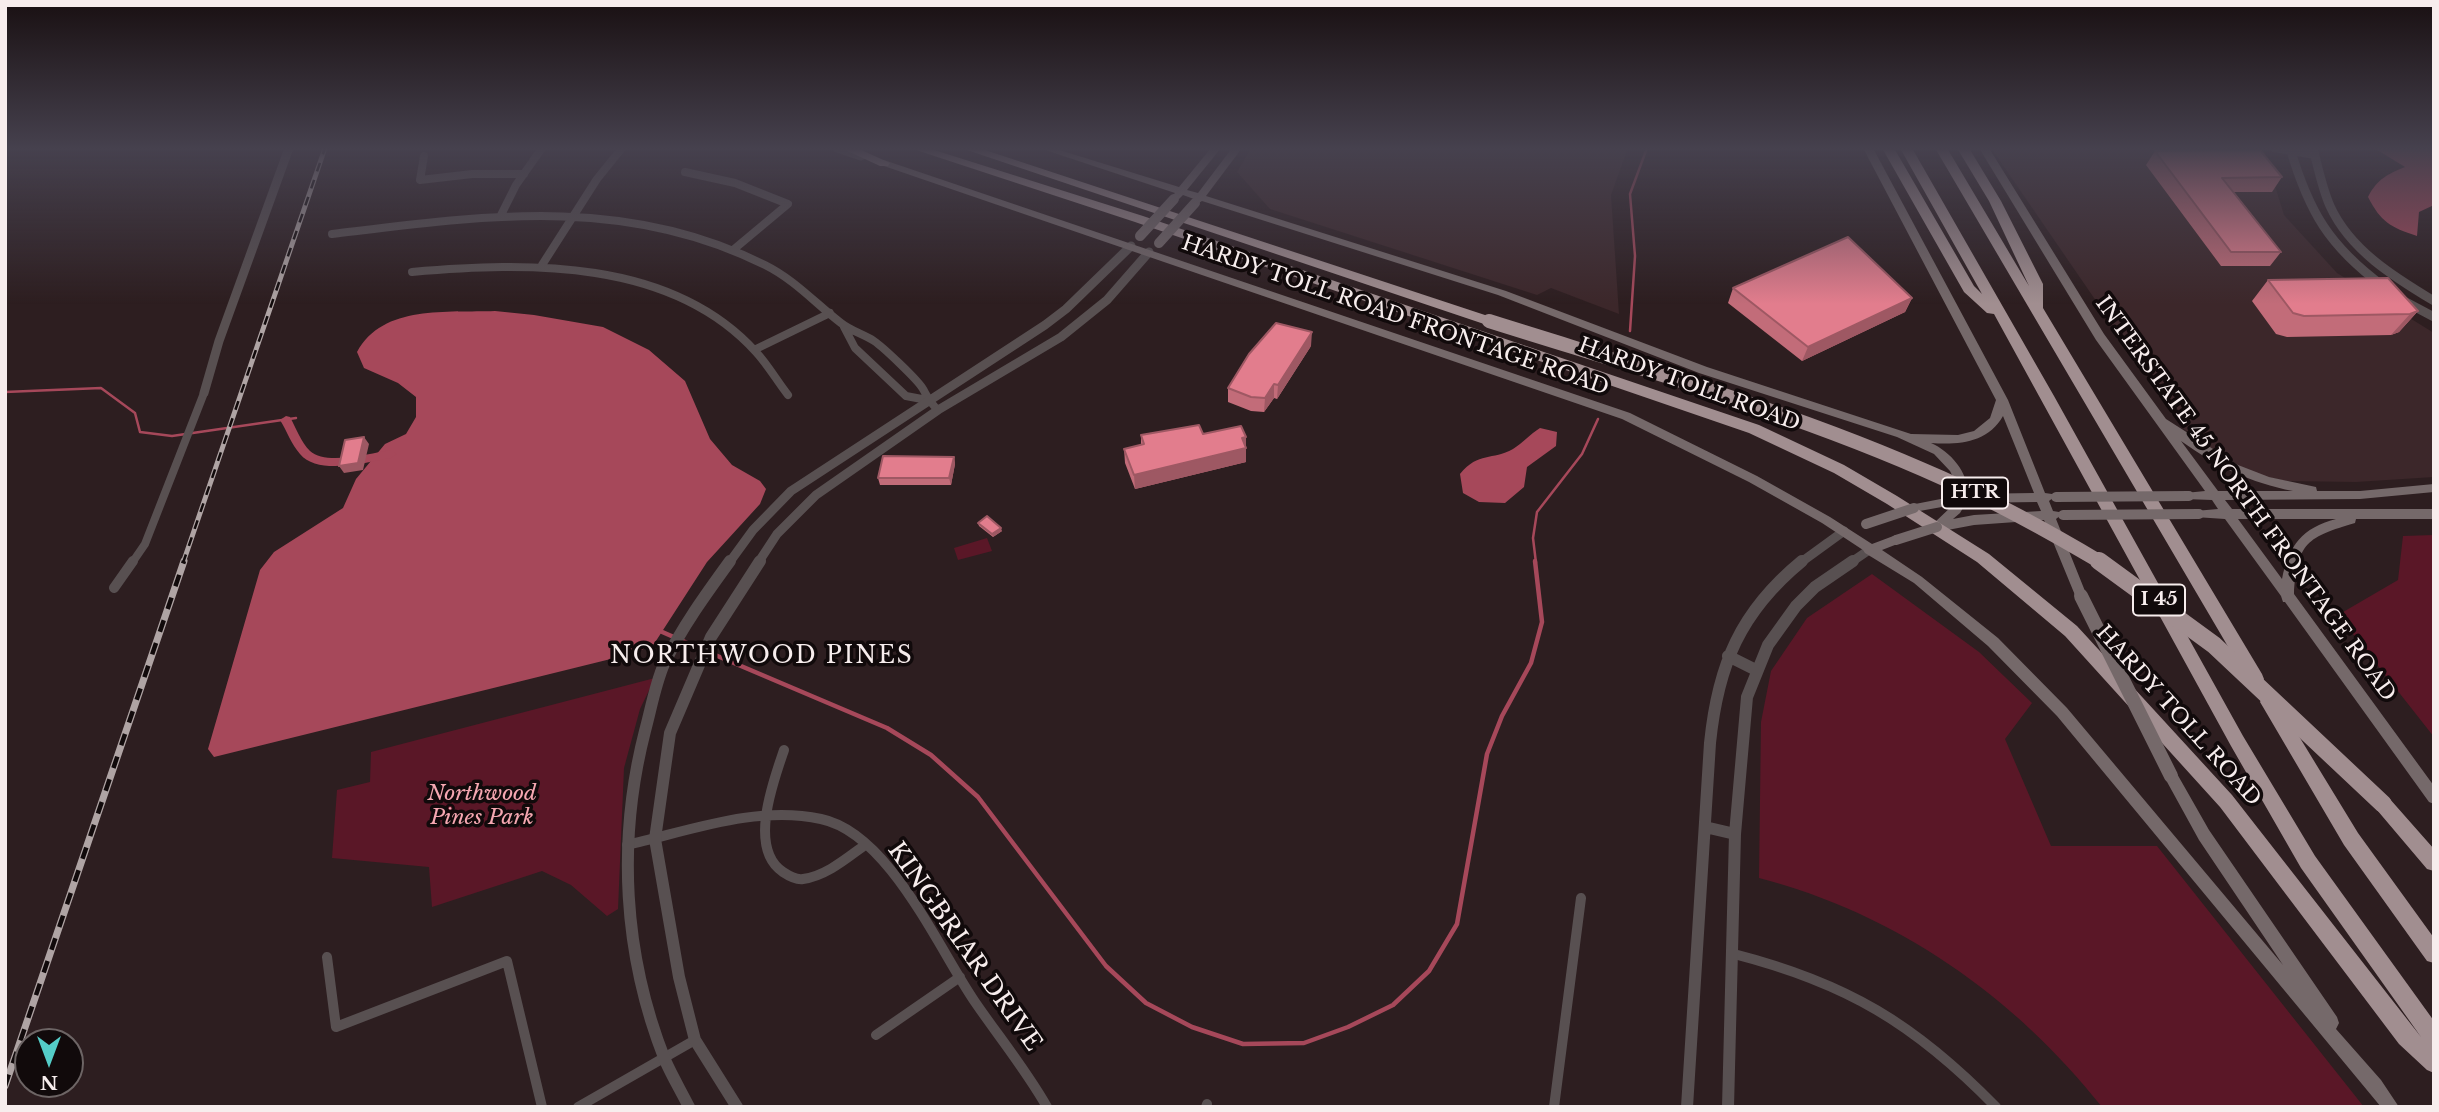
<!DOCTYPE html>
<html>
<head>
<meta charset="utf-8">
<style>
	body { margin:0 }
	#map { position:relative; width:2439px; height:1112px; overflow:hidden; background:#2d1e20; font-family:"Libre Baskerville",serif }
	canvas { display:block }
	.frame { position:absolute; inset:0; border:7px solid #f7eded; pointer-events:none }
	.north { position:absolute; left:14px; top:1028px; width:70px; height:70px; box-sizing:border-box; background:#110a0b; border:2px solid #6d6565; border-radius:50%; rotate:180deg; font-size:19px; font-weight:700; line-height:28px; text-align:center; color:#f7eded }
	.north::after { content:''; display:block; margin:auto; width:24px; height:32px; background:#54cdc8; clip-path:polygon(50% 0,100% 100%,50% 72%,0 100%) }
</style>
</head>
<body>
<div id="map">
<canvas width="2439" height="1112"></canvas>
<div class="frame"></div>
<div class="north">N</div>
</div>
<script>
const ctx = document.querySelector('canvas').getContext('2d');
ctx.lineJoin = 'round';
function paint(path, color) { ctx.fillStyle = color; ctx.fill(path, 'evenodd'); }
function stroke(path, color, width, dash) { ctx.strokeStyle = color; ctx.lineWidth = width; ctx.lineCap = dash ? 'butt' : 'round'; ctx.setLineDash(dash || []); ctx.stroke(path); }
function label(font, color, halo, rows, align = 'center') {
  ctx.font = font + ' "Libre Baskerville",serif'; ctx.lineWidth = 7; ctx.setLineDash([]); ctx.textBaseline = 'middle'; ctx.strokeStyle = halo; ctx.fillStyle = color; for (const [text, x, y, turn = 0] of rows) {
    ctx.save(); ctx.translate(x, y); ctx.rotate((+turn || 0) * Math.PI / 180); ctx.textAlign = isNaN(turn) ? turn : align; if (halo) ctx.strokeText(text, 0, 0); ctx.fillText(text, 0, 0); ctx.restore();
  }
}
const built = new Path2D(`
	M1251,148H1628L1611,195L1619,314L1551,288L1537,295L1270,209L1237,172Z
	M1991,148L2264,150L2284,215L2337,273L2434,333V477L2356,482L2287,481L2233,470L2184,429Z`);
const green = new Path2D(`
	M2434,535V737L2338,615L2398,580L2403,536Z
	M987,538L992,551L958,560L954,548Z
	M1872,574L1979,652L2032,703L2005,739L2051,846H2157L2364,1107H2102C2014,996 1897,914 1759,878L1761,722L1771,671L1807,618Z
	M655,678L640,709L624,768L618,909L607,916L571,885L542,871L432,907L429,867L332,858L337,790L370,782L371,752Z`);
const water = new Path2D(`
	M2374,148H2434V205L2419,212L2417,236C2390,227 2381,222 2368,197C2377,179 2388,174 2405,167Z
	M495,311L534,315L603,327L649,350L685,381L710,439L732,465L760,481L766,489L760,504L707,562L654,644L635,653L214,757L208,749L260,570L274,552L343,508L356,479L385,444L406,434L416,417V397L398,383L364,368L357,352C383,304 448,313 495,311Z
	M1540,428L1557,432L1556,446L1527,467L1524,487L1505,503L1479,502L1463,493L1460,474C1479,451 1492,461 1513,449C1523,443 1530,434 1540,428Z`);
const streamFar1 = new Path2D(`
	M1630,331L1635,256L1630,194L1647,148
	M5,392L101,388L135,413L140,432L172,436L296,418
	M1536,563L1533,538L1537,512L1582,454L1598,419`);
const stream = new Path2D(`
	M660,631L701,649
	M708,652L887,728L931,755L978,797L1106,966L1146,1003L1192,1027L1243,1044L1304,1043L1348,1027L1393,1005L1429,971L1457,924L1487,754L1502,716L1531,663L1542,622L1535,561`);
const canal = new Path2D(`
	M286,416L290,417C296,428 301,442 310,451C326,466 371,453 391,450L397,454L391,458C367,462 318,476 300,454C291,444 287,431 280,420Z`);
const minorFar1 = new Path2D(`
	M2274,148L2315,155
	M424,156L420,180L472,174H524
	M685,172L735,183L788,204L733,250
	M501,215L516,185L542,148
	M332,234C482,216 624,194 765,265C795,280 815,303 841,323C851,331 863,334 874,341C883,347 918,380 923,389C928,398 930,403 938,410
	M542,265L597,179L622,148
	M412,272C527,262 671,258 756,352C768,365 777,381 788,395
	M844,327L855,348L906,396L927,400
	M756,349L830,313
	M132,563L145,544L204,393`);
const minor = new Path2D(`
	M114,588L133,561
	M784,750C773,782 748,849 783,872C789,876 796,880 803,879C826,876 847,858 865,845
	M627,845C689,831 756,805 821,819C889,833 938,948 975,1002C999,1037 1026,1070 1047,1107
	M1734,954C1847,983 1915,1024 1996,1107
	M327,957L336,1027L507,961L542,1107
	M876,1035L960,977
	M578,1107L695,1040
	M1206,1107L1207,1104
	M1554,1107L1581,898`);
const tertiaryFar1 = new Path2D(`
	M837,148L861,156
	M2290,148C2309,212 2329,246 2383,286
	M2313,148C2318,167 2322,188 2330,206C2350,250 2394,277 2434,301
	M2402,300L2434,317
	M204,393L219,341L289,148
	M729,563L753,530L791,491L1045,325L1066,309L1131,246
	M758,563L777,534L816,495L938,410L1061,337L1107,300L1149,252
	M1800,563L1844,531
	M1850,563L1869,550`);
const tertiary = new Path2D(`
	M1728,656L1756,670
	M1705,827L1735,834
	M689,1107C681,1091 672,1076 665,1060C623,954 617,840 645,731C651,709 655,685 664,664C682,627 706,594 730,561
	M737,1107L695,1040L679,977L655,839L670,733L711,637L760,561
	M1687,1107L1710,743C1718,665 1740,612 1802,561
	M1728,1107L1735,834L1747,697L1768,645L1796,606L1815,587L1853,561`);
const secondary = new Path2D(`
	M1039,148H1053L1179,187L1211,148H1221L1187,190L1198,193L1232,148H1242L1206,196L1506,291L1707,367L1911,434L1958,435L1974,431L1990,418L1996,400L1863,148H1873L2008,400L2045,493L2052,494L2054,497L2049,501L2053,511L2059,512L2061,515L2056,519L2087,596L2085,600H2077L2044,520L1974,525L1937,532L1933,530L1931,527L1933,524L1953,505L1914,512L1910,511L1908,508L1910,505L1956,496V483L1950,471L1934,454L1897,437L1699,373L1498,295L1202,201L1197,204L1194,203V199L1183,195L1179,199H1173L1171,197L1175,193ZM2003,416L2034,493L1968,494C1968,472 1951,452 1931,443C1958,445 1988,443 2003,416ZM2037,502L2041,511L1974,515L1953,519L1960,513L1966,503Z
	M1979,148H1989L2104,334L2166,419L2238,465L2269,477L2316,487L2317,491H2360L2434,484V492L2360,499L2225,500L2232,509H2434V519H2356L2355,523C2308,537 2297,542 2294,594L2434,786V804L2429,802L2285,602H2283L2281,596L2225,519L2195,517L2193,514L2195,511L2218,509L2212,500L2185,499L2183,496L2185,493L2205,491L2096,340ZM2181,441C2216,466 2251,483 2293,491H2218ZM2238,519H2336C2302,528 2289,545 2282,579Z
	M884,160L1630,413L1757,476L1830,517L1872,544L1896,535L1900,537L1902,540L1900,543L1882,550L1922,577L1998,638L2067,708L2283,965L2199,840L2166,780L2164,776L2166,772L2171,770L2176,772L2209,830L2337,1017L2339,1023L2336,1029L2381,1080L2399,1107H2381L2057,716L1988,646L1914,583L1865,553L1863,550L1822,523L1749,482L1622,419L881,165L879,163Z`);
const motorway = new Path2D(`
	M841,148H857L890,163L888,166H880Z
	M910,148H928L1143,216L1759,425L1844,465L1897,496L1989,554L2077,626L2232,795L2421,1037L2301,868L2231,746L1994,314L1987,313L1964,292L1882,148H1894L1974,286L1982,294L1900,148H1912L2054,396L2243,736L2315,856L2434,1021V1073L2427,1070L2399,1044L2220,807L2065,636L1977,562L1887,504L1834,473L1749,433L1135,222Z
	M961,148H979L1494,318L1496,321L1494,324H1484Z
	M1935,148H1947L2029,286L1989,201L1957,148H1969L2001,201L2043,284V308L2262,674L2264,679L2262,684L2256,686L2250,684Z
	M2269,695L2275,697L2358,833L2434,938V963L2427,961L2344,845L2263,707L2260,702L2263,697Z
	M2383,796L2389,798L2434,849V871L2427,869L2377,810L2374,804L2377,798Z`);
const railFar1 = new Path2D(`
	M183,563L325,148`);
const rail = new Path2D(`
	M5,1086L184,561`);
const secondaryBridgeFar1 = new Path2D(`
	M1140,236L1174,199
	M1159,243L1195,203
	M2056,497L2189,496
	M2063,515L2199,514
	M1866,524L1914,508
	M1896,540L1937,527`);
const secondaryBridge = new Path2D(`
	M2081,596L2171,776`);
const motorwayBridgeFar1 = new Path2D(`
	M1489,321C1641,369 1796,412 1942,478C1997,503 2050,532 2102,563`);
const motorwayBridge = new Path2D(`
	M2099,561L2214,645L2383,804`);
const wall = new Path2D(`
	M2155,151L2282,177L2272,192H2234L2281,252L2270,266H2221L2146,165Z
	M2268,280L2418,311L2399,332L2391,335L2287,337L2276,334L2252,301Z
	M1733,288L1912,298L1905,312L1802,361L1728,303Z
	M1311,346L1277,399L1274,398L1264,412L1251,411L1228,402V388Z
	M1203,434L1246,437V462L1135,489L1125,463L1124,449L1141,445V435Z
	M954,457L955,464L951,485H880L878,478Z
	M978,523L1002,531L993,537L979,526Z`);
const shadedWall = new Path2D(`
	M1912,298L1905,312L1802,361L1808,347Z
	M2418,311L2399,332L2391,335L2410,314Z
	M1312,332L1311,346L1277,399L1278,385Z
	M1274,384V398L1264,412L1265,398Z
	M364,437L369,444L363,470L344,473L339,466Z
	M1246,437V462L1135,489L1134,475Z
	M954,457L955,464L951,485L949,478Z
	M1001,528L1002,531L993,537L992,534Z`);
const building = new Path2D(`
	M2260,150L2282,177L2222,178L2281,252H2231L2155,151Z
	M1848,237L1912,298L1808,347L1733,288Z
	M2388,278L2418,311L2410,314L2304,316L2293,313L2268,280Z
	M1276,323L1312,332L1278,385L1274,384L1265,398L1251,397L1228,388L1249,354Z
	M1199,425L1203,434L1241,426L1246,437L1242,438L1246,448L1134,475L1124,449L1144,444L1141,435Z
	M364,437L358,463L339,466L345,440Z
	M883,456L954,457L949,478H878Z
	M987,516L1001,528L992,534L978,523Z`);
const shields = [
	[1975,493,66],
	[2159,600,52]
];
const shieldNames = [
	["HTR",1975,493],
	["I 45",2159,600]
];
const streetNames = [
	["HARDY TOLL ROAD FRONTAGE ROAD",1395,316,19],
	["HARDY TOLL ROAD",1689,385,20],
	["INTERSTATE 45 NORTH FRONTAGE ROAD",2245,499,54],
	["HARDY TOLL ROAD",2178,716,48]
];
const parkNames = [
	["Northwood",482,794],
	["Pines Park",482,818]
];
const neighbourhoodNames = [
	["NORTHWOOD PINES",762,657]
];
const nearStreetnames = [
	["KINGBRIAR DRIVE",964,947,55]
];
paint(built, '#3c272a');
paint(green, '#5a1727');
paint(water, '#a6485a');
stroke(streamFar1, '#a6485a', 2.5);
stroke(stream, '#a6485a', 4.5);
paint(canal, '#a6485a');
stroke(minorFar1, '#585051', 8);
stroke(minor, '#585051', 10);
stroke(tertiaryFar1, '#585051', 9);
stroke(tertiary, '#585051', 12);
paint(secondary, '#75696a');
paint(motorway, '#a18e90');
stroke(railFar1, '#afa4a4', 5);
stroke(rail, '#afa4a4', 7);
stroke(railFar1, '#110a0b', 2.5, [9]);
stroke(rail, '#110a0b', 4.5, [12]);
stroke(secondaryBridgeFar1, '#75696a', 10);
stroke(secondaryBridge, '#75696a', 14);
stroke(motorwayBridgeFar1, '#a18e90', 14);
stroke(motorwayBridge, '#a18e90', 18);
paint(wall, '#c26c79');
paint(shadedWall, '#9e5863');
paint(building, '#e27d8d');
stroke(building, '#9e5863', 2);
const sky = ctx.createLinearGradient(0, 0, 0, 304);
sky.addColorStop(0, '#191012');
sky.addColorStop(0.49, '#46414e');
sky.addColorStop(1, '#46414e00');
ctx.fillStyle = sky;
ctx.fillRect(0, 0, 2439, 304);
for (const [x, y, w] of shields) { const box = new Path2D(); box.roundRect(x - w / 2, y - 15.5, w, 31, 5); ctx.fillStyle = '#110a0b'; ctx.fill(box); stroke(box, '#f7eded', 2); }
label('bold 19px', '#f7eded', null, shieldNames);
label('21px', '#f7eded', '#110a0b', streetNames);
label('italic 21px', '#f5a7b1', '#110a0b', parkNames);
ctx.letterSpacing = '2px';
label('23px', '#f7eded', '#110a0b', neighbourhoodNames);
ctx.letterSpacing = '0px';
label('24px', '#f7eded', '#110a0b', nearStreetnames);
</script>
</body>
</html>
